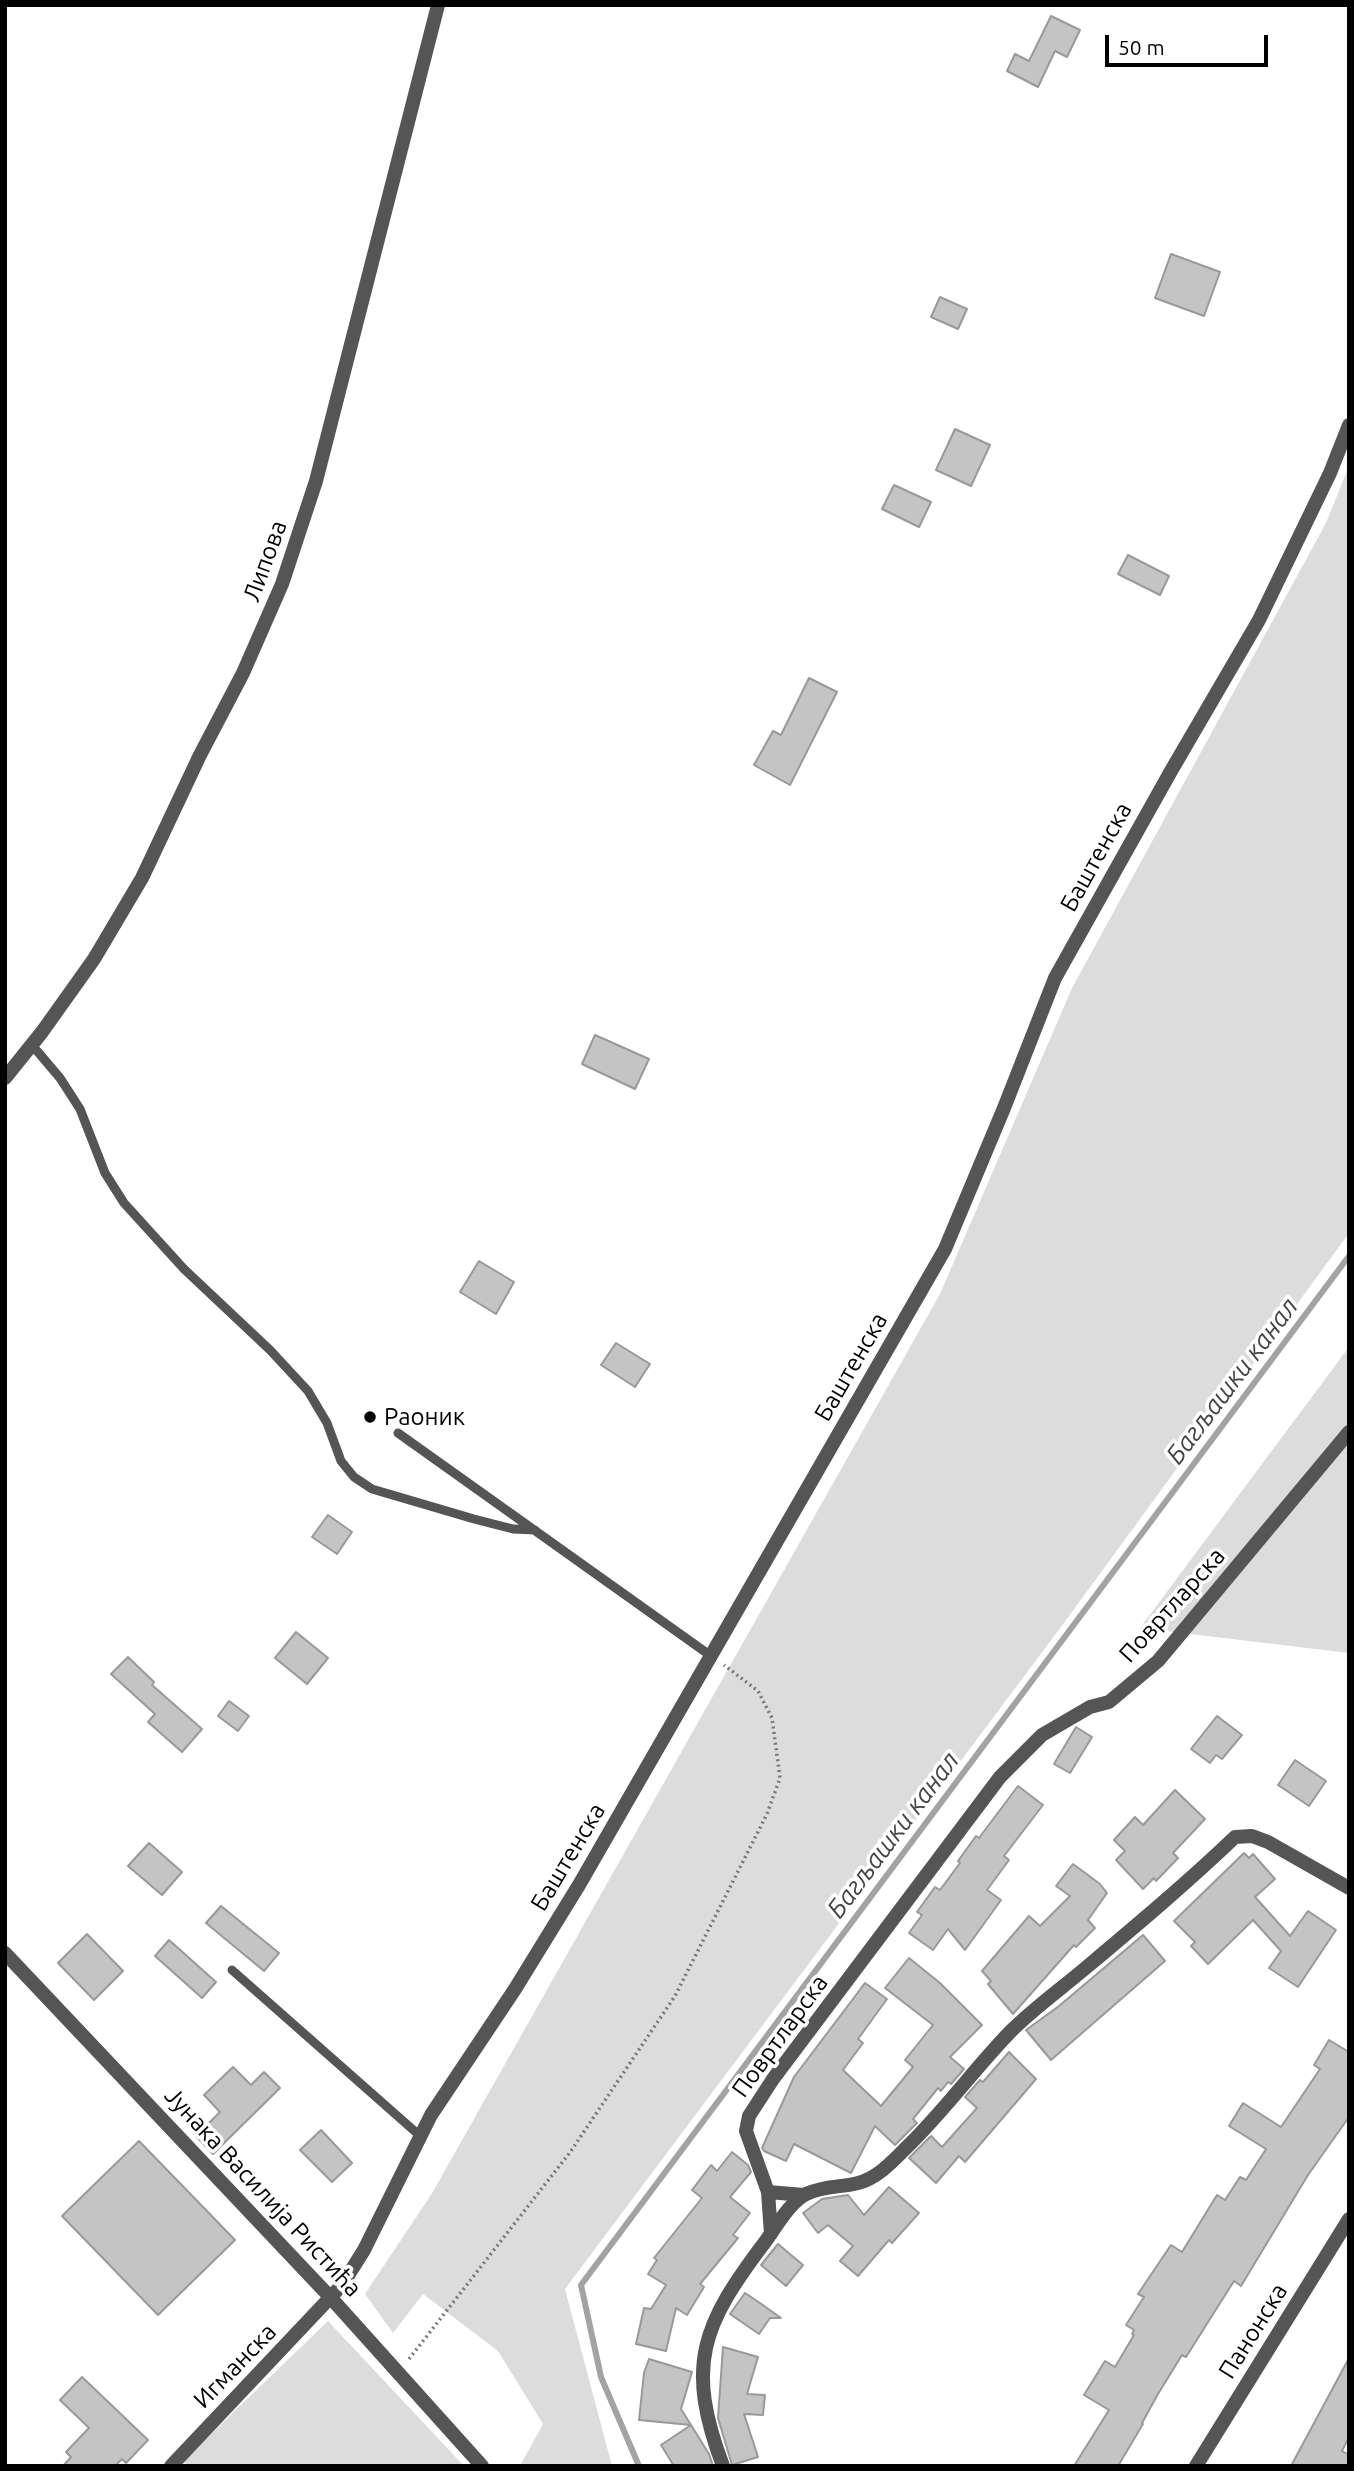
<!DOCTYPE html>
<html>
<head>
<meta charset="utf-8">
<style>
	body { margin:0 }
	#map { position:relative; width:1354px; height:2471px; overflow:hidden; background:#fff; font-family:Ubuntu,sans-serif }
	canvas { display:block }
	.frame { position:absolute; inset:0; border:7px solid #000; pointer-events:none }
	.scale { position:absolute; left:1105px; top:35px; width:163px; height:32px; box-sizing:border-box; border:4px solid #000; border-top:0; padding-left:9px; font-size:21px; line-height:24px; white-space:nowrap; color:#000; -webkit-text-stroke:5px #fff; paint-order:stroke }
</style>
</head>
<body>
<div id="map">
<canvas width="1354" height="2471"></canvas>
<div class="frame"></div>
<div class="scale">50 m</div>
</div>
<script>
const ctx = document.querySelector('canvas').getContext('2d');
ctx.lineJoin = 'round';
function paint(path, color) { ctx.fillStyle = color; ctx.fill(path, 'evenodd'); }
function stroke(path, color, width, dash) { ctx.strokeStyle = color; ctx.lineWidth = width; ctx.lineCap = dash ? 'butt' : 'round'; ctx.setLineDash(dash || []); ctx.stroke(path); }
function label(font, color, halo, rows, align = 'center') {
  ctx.font = font + ' Ubuntu,sans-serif'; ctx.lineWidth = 7; ctx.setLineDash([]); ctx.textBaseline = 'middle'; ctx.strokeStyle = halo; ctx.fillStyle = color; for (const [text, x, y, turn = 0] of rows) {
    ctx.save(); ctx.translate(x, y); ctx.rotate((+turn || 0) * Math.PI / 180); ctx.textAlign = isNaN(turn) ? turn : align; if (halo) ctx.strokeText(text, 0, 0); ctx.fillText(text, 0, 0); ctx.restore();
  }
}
const green = new Path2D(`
	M1349,466V1233L1061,1627L565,2289L612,2466H520L543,2424L498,2351L423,2294L393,2333L365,2294L431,2195L940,1294L1072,988L1326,523Z
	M1349,1347V1653L1140,1628Z
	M328,2321L464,2466H188L183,2461Z`);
const stream = new Path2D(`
	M639,2466L601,2377L581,2285L1349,1256`);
const building = new Path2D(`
	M1051,16L1080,30L1067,57L1055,51L1038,87L1007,71L1015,54L1029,61Z
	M1171,254L1220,272L1204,316L1155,298Z
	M940,297L967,309L958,329L931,317Z
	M955,429L990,445L971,486L936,470Z
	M894,485L931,502L919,527L882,509Z
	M1128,555L1169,576L1160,595L1118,574Z
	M809,678L837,692L790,785L754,765L773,731L781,735Z
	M595,1035L649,1059L635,1089L582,1064Z
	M479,1261L514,1282L496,1314L460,1292Z
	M616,1343L650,1364L635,1387L601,1365Z
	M328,1515L352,1532L337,1554L312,1537Z
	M296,1632L328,1658L307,1684L275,1658Z
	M128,1657L154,1682L152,1685L202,1729L182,1752L148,1722L155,1714L111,1674Z
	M229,1701L249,1716L238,1731L218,1716Z
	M1217,1716L1242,1735L1222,1759L1216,1755L1210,1763L1191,1749Z
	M1076,1727L1092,1737L1070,1773L1054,1764Z
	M1295,1760L1326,1781L1309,1806L1278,1785Z
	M1018,1786L1043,1805L1004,1856L1009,1860L987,1890L1001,1900L965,1950L948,1929L933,1950L909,1933L922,1915L917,1912L935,1887L940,1890L960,1863L958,1861L976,1836L979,1838Z
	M1175,1790L1205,1819L1173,1853L1178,1858L1156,1881L1154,1878L1143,1889L1116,1860L1125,1851L1114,1840L1135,1817L1143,1825Z
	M149,1843L182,1872L162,1895L128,1866Z
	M1244,1853L1249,1858L1253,1854L1275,1879L1255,1897L1290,1936L1308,1911L1336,1930L1298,1987L1269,1968L1281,1951L1253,1920L1208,1964L1191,1946L1195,1942L1174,1921Z
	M1073,1864L1100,1884L1107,1893L1088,1920L1095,1928L1076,1947L1074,1945L1013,2014L988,1984L991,1981L982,1971L1029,1916L1040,1926L1070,1896L1056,1886Z
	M221,1906L279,1953L264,1971L206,1923Z
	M87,1934L123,1971L94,2000L58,1963Z
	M1143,1935L1165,1961L1051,2060L1026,2030L1059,2006Z
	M169,1940L216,1982L202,1998L155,1956Z
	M909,1958L940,1983L982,2025L950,2057L964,2069L951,2084L948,2082L941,2091L938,2088L913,2119L917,2123L895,2145L875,2126L851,2173L794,2144L786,2161L764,2151L762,2148L794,2077L865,1983L887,1999L858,2039L863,2043L843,2070L881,2106L913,2067L905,2060L933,2025L885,1988Z
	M1329,2040L1349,2052V2117L1308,2175L1241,2286L1234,2281L1186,2357L1182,2355L1158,2394L1142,2423L1143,2424L1118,2466H1074L1109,2410L1084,2395L1105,2361L1115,2367L1134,2335L1132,2334L1134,2330L1126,2325L1144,2297L1138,2294L1171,2245L1182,2252L1217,2195L1225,2200L1240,2177L1246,2180L1266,2149L1229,2126L1243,2103L1281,2127L1320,2069L1314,2065Z
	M1009,2052L1036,2079L965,2162L959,2156L936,2183L909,2158L931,2136L942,2147L977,2108L965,2097L980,2080L983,2082Z
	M233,2067L251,2085L264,2072L280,2088L213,2154L196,2136L220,2112L204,2095Z
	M321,2130L352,2163L332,2182L300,2150Z
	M139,2141L235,2240L158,2315L62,2216Z
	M732,2152L748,2165L751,2172L730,2197L750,2213L733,2235L738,2238L700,2284L704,2287L687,2315L676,2308L666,2351L636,2344L644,2308L651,2309L666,2285L648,2274L657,2260L654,2258L702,2198L692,2190L711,2165L717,2171Z
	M889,2187L919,2213L892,2243L889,2240L858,2276L840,2261L853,2246L828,2225L818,2233L803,2213L822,2199L848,2195L864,2215Z
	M778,2244L803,2265L786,2286L761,2265Z
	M745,2293L760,2303L781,2318H770L759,2334L730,2314Z
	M723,2347L758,2357L747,2394L765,2395L763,2415L744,2414L758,2457L732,2465L718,2418Z
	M1349,2358V2437L1342,2451L1349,2455V2466H1291Z
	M649,2359L692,2372L681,2409L691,2425L639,2420L644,2373Z
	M82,2377L148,2440L126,2463L122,2459L115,2466H63L71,2457L66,2452L89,2428L60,2400Z
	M691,2425L709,2454L713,2466H674L661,2445Z`);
const path = new Path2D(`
	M409,2359L571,2151L675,1996L767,1814L780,1778L772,1718L758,1691L724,1665`);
const service = new Path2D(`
	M32,1045L60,1078L80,1109L105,1173L124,1203L184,1269L270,1350L308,1391L327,1423L341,1461L354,1477L372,1489L474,1519L513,1529L535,1530
	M398,1433L711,1656
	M232,1970L419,2135`);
const minor = new Path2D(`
	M5,1078L42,1032L94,959L142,878L200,755L243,673L282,584L316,481L438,5
	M5,1953L331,2298L482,2466
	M768,2192L804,2195
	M771,2234L768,2192L746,2131L749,2116L773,2079L1000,1777L1042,1735L1090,1707L1109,1702L1158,1661L1349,1432
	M171,2466L342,2285L364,2250L431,2115L515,1989L579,1885L945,1249L1004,1108L1055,978L1171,771L1259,620L1330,473L1349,425
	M723,2466C685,2365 702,2325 765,2242C776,2227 790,2202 806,2194C826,2185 839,2188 858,2183C878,2178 894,2160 908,2146C945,2110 975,2068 1011,2031C1034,2008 1062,1988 1088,1966C1138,1924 1188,1882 1235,1837L1252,1836L1268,1842L1349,1888
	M1196,2466L1349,2219`);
const markers = [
	[370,1417,7,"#000"]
];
const streetNames = [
	["Липова",265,561,-70],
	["Баштенска",1096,857,-61],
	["Баштенска",851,1367,-60],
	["Повртларска",1172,1605,-48],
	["Баштенска",568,1857,-59],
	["Повртларска",780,2036,-54],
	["Јунака Василија Ристића",263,2192,47],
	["Панонска",1253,2331,-58],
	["Игманска",235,2366,-46]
];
const poiNames = [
	["Раоник",384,1417]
];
const waterNames = [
	["Багљашки канал",1232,1381,-53],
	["Багљашки канал",893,1835,-53]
];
paint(green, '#dcdcdc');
stroke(stream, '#a3a3a3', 6);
paint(building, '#c4c4c4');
stroke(building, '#999', 2);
stroke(path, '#777', 3.5, [2, 3.5]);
stroke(service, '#555', 9);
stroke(minor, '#555', 14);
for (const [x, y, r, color] of markers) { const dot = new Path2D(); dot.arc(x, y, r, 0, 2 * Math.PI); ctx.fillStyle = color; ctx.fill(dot); stroke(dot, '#fff', 2.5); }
label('24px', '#000', '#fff', streetNames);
label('24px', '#000', '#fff', poiNames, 'left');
label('italic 26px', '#444', '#fff', waterNames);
</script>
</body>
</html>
